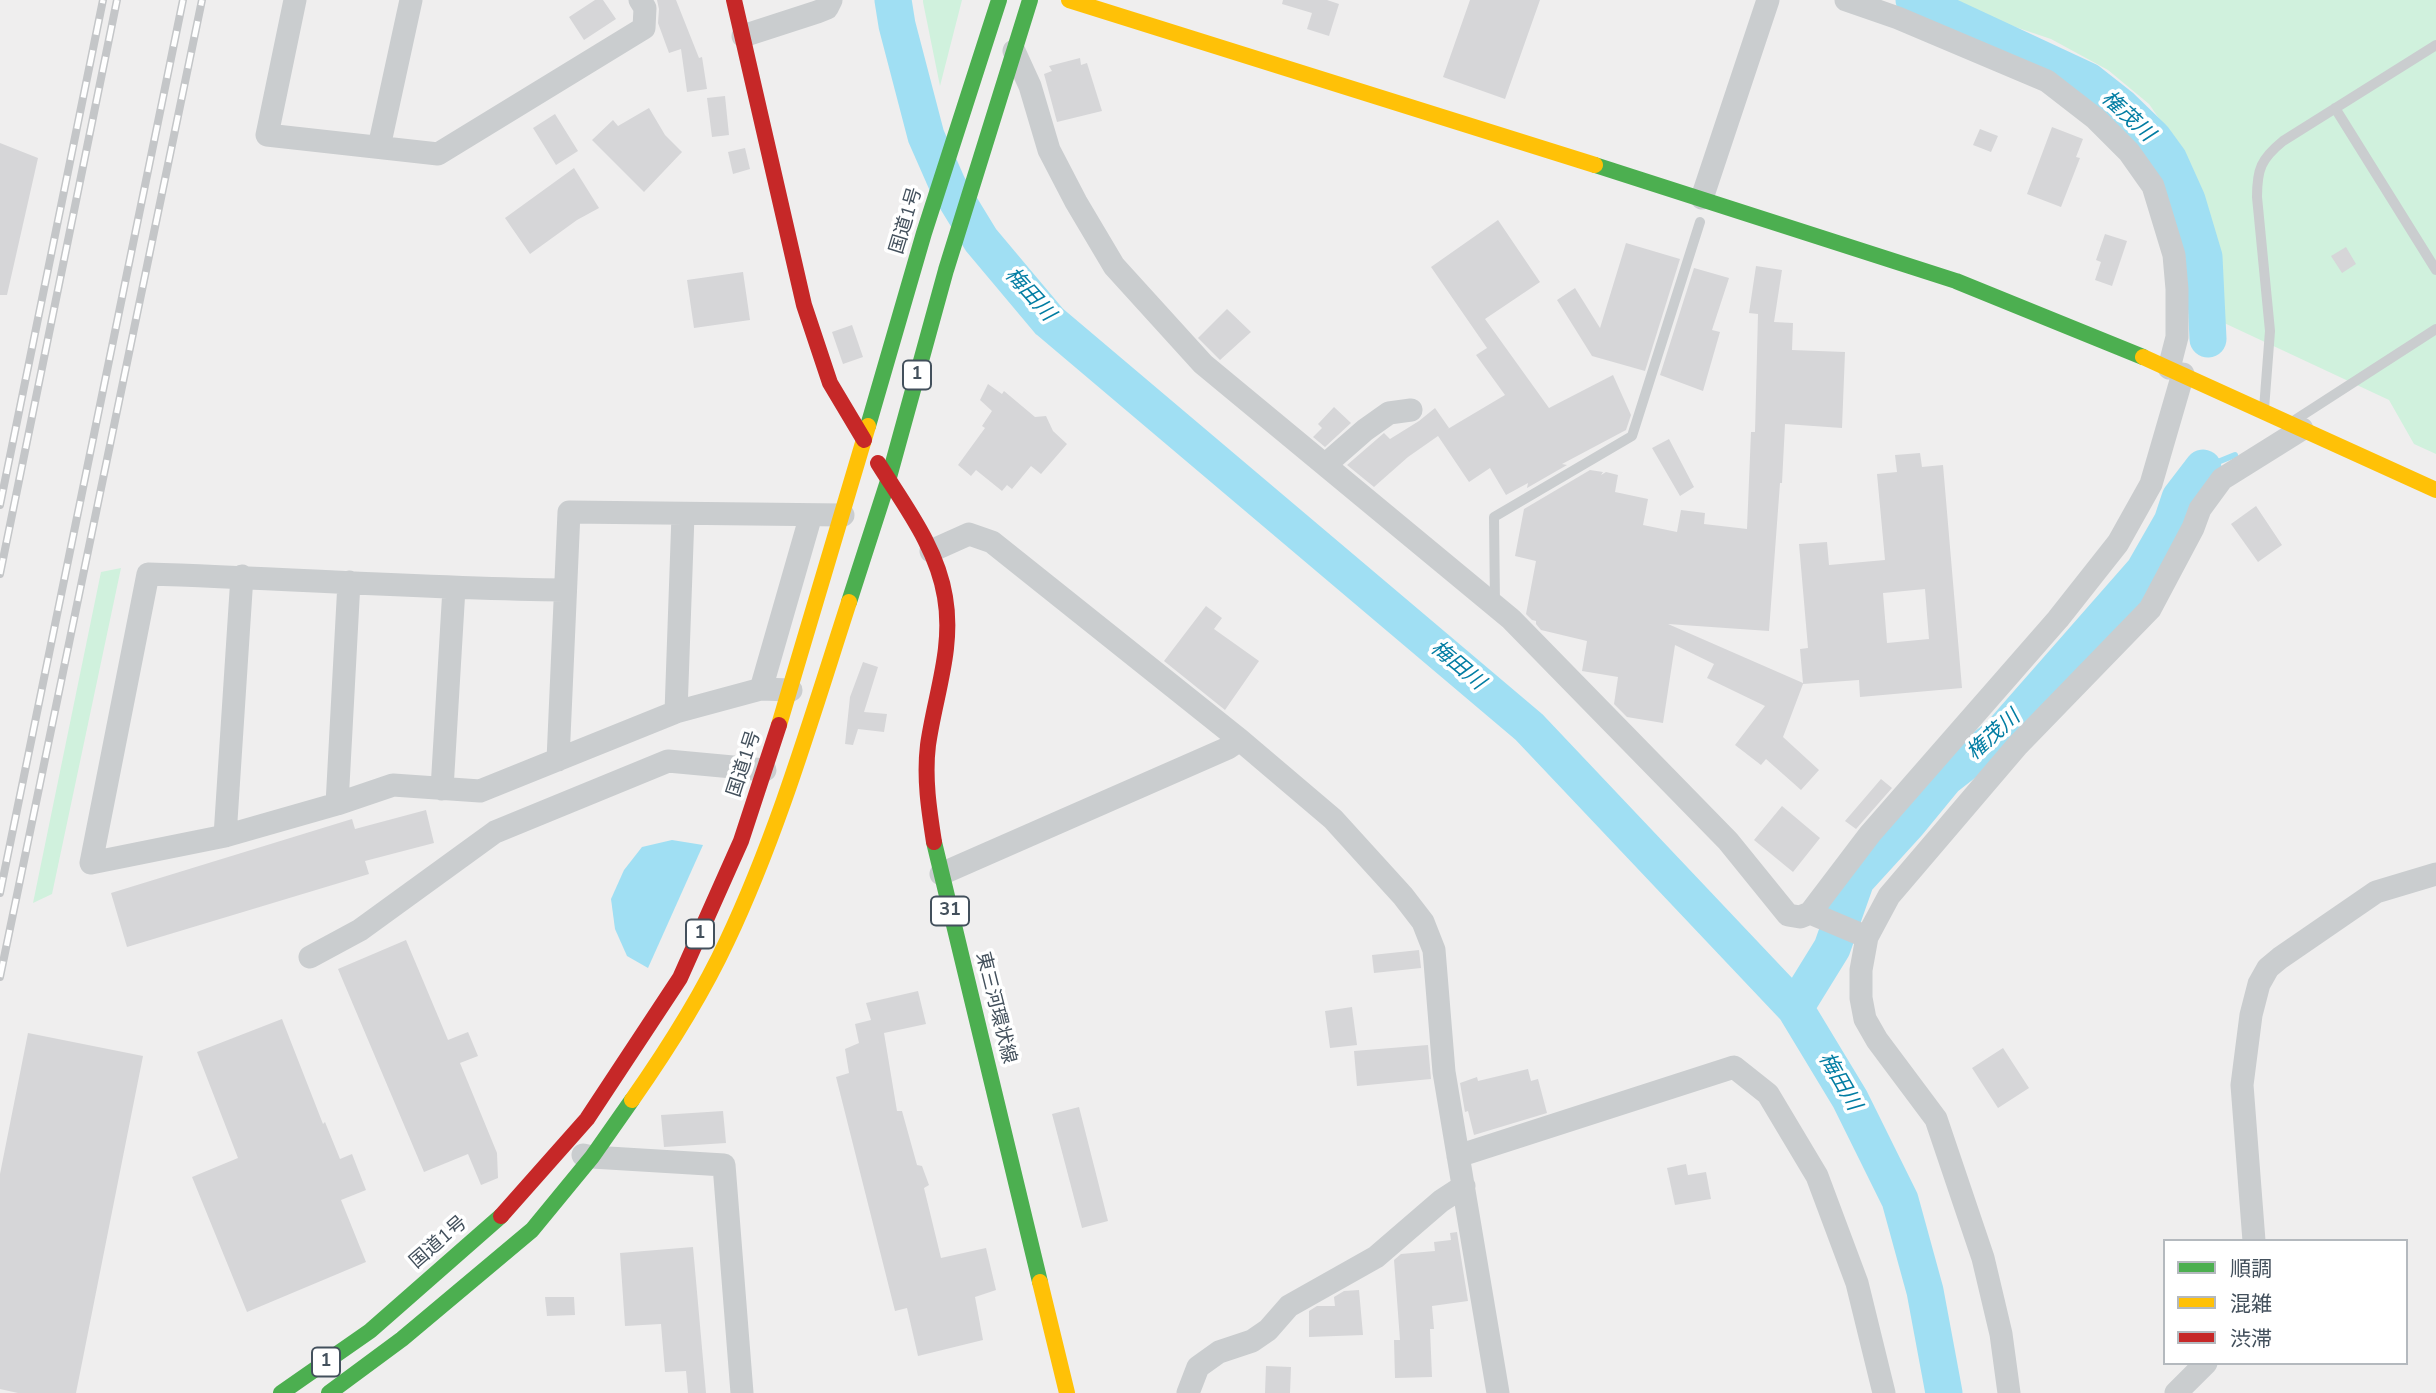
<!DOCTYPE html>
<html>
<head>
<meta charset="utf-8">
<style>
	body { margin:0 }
	#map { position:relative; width:2436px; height:1393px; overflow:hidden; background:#efeeee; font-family:"Nunito Sans","Noto Sans JP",sans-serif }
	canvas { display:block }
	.legend { position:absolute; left:2163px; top:1239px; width:245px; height:126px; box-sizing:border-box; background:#fff; border:2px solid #b4b9be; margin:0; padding:9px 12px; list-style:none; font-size:21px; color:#43505c }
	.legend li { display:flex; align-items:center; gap:14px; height:35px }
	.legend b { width:35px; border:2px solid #b4b9be }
</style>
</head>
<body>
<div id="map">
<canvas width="2436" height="1393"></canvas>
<ul class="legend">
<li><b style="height:9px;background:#4caf50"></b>順調</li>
<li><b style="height:9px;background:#ffc107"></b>混雑</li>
<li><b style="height:9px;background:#c62828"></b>渋滞</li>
</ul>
</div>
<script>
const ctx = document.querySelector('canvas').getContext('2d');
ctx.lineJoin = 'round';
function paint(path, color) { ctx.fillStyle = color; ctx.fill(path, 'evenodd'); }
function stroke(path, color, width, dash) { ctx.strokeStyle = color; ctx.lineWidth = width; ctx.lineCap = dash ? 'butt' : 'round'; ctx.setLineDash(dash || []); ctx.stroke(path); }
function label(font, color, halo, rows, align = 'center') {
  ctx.font = font + ' "Nunito Sans","Noto Sans JP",sans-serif'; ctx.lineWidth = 7; ctx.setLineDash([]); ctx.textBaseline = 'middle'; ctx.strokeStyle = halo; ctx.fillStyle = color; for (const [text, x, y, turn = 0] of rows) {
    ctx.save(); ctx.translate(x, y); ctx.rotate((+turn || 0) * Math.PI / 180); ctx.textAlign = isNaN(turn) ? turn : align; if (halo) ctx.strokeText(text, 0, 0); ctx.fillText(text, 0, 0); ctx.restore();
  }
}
const green = new Path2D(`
	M923,0H962L940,86L923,2Z
	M1935,0H2436V454L2414,444L2389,400L2222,322L2217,250L2205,209L2172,137L2149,104L2108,70L2051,39Z
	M121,568L52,894L33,903L101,572Z`);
const water = new Path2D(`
	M672,840L703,845L648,968L627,956L615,929L611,899L624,870L642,847Z`);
const stream = new Path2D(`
	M2203,468L2235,455`);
const river = new Path2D(`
	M893,0L897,25L926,136L948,186L981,240L1049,321L1529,727L1795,1008L1850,1099L1900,1200L1925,1291L1944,1393
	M1914,0L2088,81L2121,107L2153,138L2169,160L2187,200L2204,257L2208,339
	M1795,1008L1832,948L1856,880L1908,823L1945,778L2000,735L2144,571L2172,522L2180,498L2203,468`);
const building = new Path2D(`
	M595,0H603L616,19L584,40L569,17Z
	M657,0H676L699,58L702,57L707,89L687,92L681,49L669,53L658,23L659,9Z
	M1283,0H1327L1339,4L1329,36L1307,29L1312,13L1282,4Z
	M1470,0H1540L1505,99L1443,77Z
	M1080,58L1081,65L1087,63L1102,111L1057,122L1044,74L1052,71L1049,66Z
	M725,96L729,135L712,137L707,98Z
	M649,108L665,135L682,152L644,192L592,140L613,120L618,126Z
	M555,114L578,151L556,165L533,128Z
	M2052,127L2083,139L2076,157L2080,158L2061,207L2027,194Z
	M1980,129L1998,136L1991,152L1973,145Z
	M0,143L38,158L7,295H0Z
	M745,148L750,169L733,174L728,152Z
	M574,168L599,208L577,220L530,254L505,218Z
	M1498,220L1540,282L1485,319L1549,408L1613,375L1631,415L1626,430L1562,464L1567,465L1527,488L1528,483L1506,495L1490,468L1469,482L1438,436L1408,457L1374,487L1347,465L1384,433L1390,439L1419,421L1435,408L1449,428L1446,430L1505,395L1476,355L1487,348L1431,267Z
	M2105,234L2127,241L2112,286L2095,280L2101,262L2096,260Z
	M1626,243L1680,259L1645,371L1592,356L1557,300L1575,288L1600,328Z
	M2346,247L2356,264L2342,273L2331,256Z
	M1756,266L1782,270L1774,322L1793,323L1792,350L1845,352L1842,428L1785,424L1782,483H1780L1769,631L1668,624L1803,683L1800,649L1808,648L1799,544L1827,542L1829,565L1885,560L1877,474L1897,472L1895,455L1920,453L1922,467L1943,465L1962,688L1860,697L1859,680L1803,684L1783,737L1819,770L1801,790L1766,759L1761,765L1735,745L1765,706L1707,678L1714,664L1675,645L1663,723L1627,717L1614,704L1618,677L1582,671L1587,641L1541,630L1536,624V621L1532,620L1526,614L1536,561L1515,556L1524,509L1590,470L1603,472L1601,475L1606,472L1618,475L1615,492L1648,499L1643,525L1677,532L1681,510L1705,513L1704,524L1747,529L1751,432H1755L1758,314L1749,313ZM1925,589L1929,639L1887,643L1883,593Z
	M1694,268L1729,278L1712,330L1720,332L1703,391L1660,375Z
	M743,272L750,320L694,328L687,280Z
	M1227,309L1251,332L1220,360L1198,338Z
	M852,325L863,357L843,364L832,332Z
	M988,384L1002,394L1004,391L1035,417L1046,416L1053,431L1067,444L1041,474L1031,466L1012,489L1007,485L1002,491L976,470L971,476L958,465L985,428L982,426L992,411L980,400Z
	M1334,407L1351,423L1325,447L1313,437L1322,428L1318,424Z
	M1669,439L1694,487L1680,496L1652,448Z
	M2256,506L2282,545L2258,562L2231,524Z
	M1206,606L1222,618L1214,629L1259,661L1225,710L1164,661Z
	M863,662L878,667L864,712L887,714L884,732L858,729L853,745L845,744L850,697Z
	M1881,779L1892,788L1856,829L1845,821Z
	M1782,806L1820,838L1793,872L1754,840Z
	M426,810L434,843L365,861L369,874L127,947L111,893L352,819L355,829Z
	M406,940L448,1040L468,1032L478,1056L460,1063L497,1153L498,1178L481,1185L468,1154L424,1172L338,969Z
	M1419,950L1421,968L1374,973L1372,955Z
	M918,991L926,1024L884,1033L897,1111H902L917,1165L922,1166L929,1185L924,1188L941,1258L986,1248L996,1290L975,1297L983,1340L918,1356L907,1308L895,1311L836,1077L849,1073L845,1049L859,1043L855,1024L871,1020L866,1003Z
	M1352,1007L1357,1045L1330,1048L1325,1011Z
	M282,1019L323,1124L325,1122L340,1159L352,1154L366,1190L341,1200L366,1262L247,1312L192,1177L238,1158L197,1052Z
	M28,1033L143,1056L76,1393H18L0,1389V1174Z
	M1428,1045L1431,1079L1357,1086L1354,1051Z
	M2003,1048L2029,1088L1998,1108L1972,1068Z
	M1528,1069L1531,1081L1538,1079L1547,1113L1474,1135L1468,1111L1465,1112L1460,1083L1477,1077L1478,1081Z
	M1079,1107L1108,1221L1082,1228L1052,1114Z
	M723,1111L726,1143L664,1147L661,1115Z
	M1686,1164L1688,1175L1706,1172L1711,1199L1675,1205L1667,1168Z
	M1457,1232L1468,1301L1432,1306L1434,1329H1430L1432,1377L1395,1378L1394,1340H1400L1394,1260L1401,1254L1435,1251L1434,1242L1451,1240L1450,1233Z
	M693,1247L706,1393H688L686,1371L665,1372L661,1324L625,1326L620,1253Z
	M1359,1290L1363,1335L1309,1337V1311L1317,1306H1335L1334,1297L1344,1291Z
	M545,1297H574L575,1315L547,1316Z
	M1266,1366L1291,1367L1290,1393H1265Z`);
const lane = new Path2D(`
	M2335,108L2436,270
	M2264,409L2270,331L2257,197C2257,169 2261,159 2283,141L2436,45
	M2295,420L2436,329
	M1495,605L1494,517L1632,436L1700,222`);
const street = new Path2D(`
	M295,0L267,135L438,154L644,28L645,8L640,0
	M1846,0L1898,18L2047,81L2096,119L2129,152L2153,186L2174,255L2177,289V337L2169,368
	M743,36L817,12L827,8L831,0
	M1014,51L1030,86L1049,150L1076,202L1114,266L1203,364L1511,619L1728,841L1788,915L1800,917L1810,913L1867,937L1861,970V998L1865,1019L1877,1040L1936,1119L1983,1258L2001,1334L2009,1393
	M379,147L411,0
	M1702,198L1768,0
	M1325,465L1365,430L1389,413L1411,410
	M931,551L969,534L992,542L1240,740L1333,819L1403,896L1423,922L1434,950L1444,1072L1498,1393
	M564,590C426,589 287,578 148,574L91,863L225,836L337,804L393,785L480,791L676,712L761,689L791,690
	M761,689L811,515
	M676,712L683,515
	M558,760L569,512L843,515
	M442,789L454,588
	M337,804L349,582
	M225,836L242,576
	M941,874L1228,748L1240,740
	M1810,913L1870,834L2058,619L2118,543L2151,484L2183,374
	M1867,937L1889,896L2017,746L2150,609L2193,528L2200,509L2222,479L2302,429
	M310,957L360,930L495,832L668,761L765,770
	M583,1155L592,1157L724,1165L742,1393
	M1458,1156L1734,1067L1768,1094L1817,1176L1857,1283L1884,1393
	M2254,1241L2242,1085L2251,1015L2259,984L2268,968L2280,958L2376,892L2436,874
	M1188,1393L1198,1367L1219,1352L1252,1341L1268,1330L1289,1306L1376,1257L1441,1201L1464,1186
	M2176,1393L2206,1363`);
const fast = new Path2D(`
	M1595,165L1956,281L2143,357
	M868,426L924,233L999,0
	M849,602L888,481L946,270L1030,0
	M934,842L1040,1282
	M281,1393L370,1331L501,1216
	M329,1393L402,1339L532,1230L592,1157L632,1100`);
const slow = new Path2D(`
	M1069,0L1595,165
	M2143,357L2436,490
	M779,725L868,426
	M632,1100C667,1050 701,997 727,941C778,833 812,716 849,602
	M1040,1282L1067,1393`);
const jam = new Path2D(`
	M734,0L804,305L830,383L864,440
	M878,463C904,505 937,547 945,597C954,648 935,695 928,745C924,778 929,810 934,842
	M501,1216L587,1119L680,978L741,841L779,725`);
const rail = new Path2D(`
	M0,505L103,0
	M0,574L117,0
	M0,893L183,0
	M0,977L202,0`);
const shields = [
	[917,375,28],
	[950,911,38],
	[700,934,28],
	[326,1362,28]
];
const shieldNames = [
	["1",917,375],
	["31",950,911],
	["1",700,934],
	["1",326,1362]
];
const streetNames = [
	["国道1号",907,221,-73],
	["国道1号",745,764,-72],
	["東三河環状線",995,1008,76],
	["国道1号",439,1243,-41]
];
const waterNames = [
	["権茂川",2127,117,43],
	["梅田川",1029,295,48],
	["梅田川",1457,666,40],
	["権茂川",1994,736,-42],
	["梅田川",1839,1082,60]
];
paint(green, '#d0f1dd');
paint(water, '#a0dff3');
stroke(stream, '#a0dff3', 6);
stroke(river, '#a0dff3', 37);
paint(building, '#d6d6d8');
stroke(lane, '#cacdcf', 10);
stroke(street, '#cacdcf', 23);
stroke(fast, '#4caf50', 16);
stroke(slow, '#ffc107', 16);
stroke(jam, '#c62828', 16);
stroke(rail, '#c4c6c8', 8);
stroke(rail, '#fff', 5, [16]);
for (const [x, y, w] of shields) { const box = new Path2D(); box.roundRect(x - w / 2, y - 14.5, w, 29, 5); ctx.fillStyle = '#fff'; ctx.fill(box); stroke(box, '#43505c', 2); }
label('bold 18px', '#43505c', null, shieldNames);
label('19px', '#43505c', '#fff', streetNames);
label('italic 21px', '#027da3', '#fff', waterNames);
</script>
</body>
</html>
